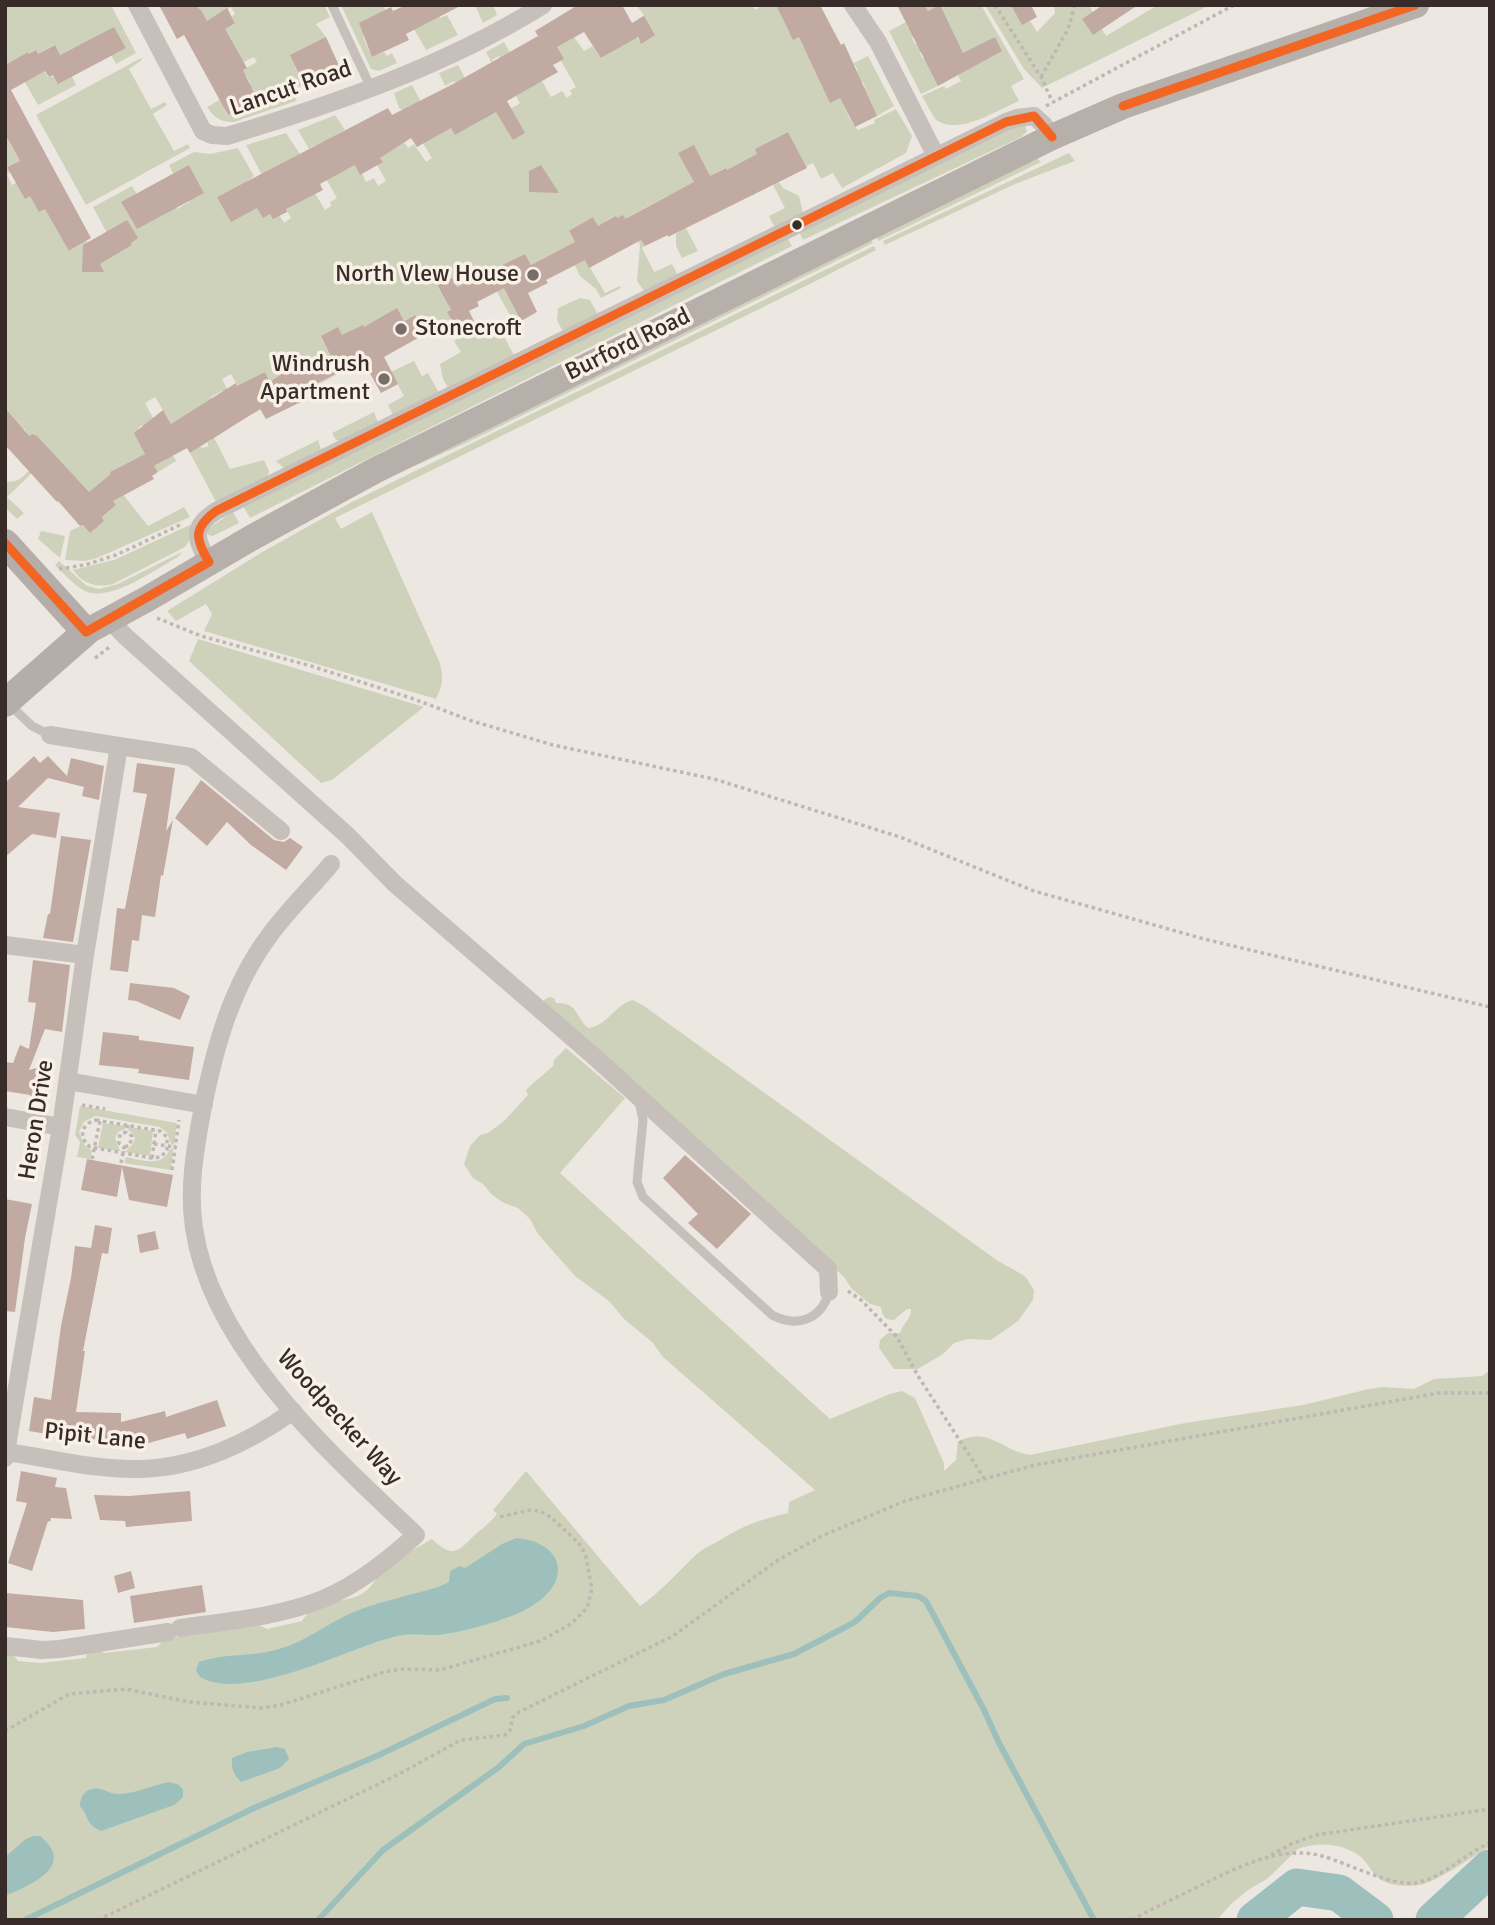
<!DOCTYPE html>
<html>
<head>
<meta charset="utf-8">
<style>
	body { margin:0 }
	#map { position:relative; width:1495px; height:1925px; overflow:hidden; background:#ede7e1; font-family:Signika,sans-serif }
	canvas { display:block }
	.frame { position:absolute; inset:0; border:7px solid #372c28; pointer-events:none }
</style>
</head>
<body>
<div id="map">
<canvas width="1495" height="1925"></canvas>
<div class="frame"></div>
</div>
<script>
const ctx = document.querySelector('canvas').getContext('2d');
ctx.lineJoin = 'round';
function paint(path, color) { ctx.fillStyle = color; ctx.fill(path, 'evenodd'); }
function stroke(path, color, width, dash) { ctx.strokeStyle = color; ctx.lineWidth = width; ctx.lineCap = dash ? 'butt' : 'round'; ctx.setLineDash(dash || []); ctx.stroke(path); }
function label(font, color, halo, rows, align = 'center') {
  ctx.font = font + ' Signika,sans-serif'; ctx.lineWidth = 7; ctx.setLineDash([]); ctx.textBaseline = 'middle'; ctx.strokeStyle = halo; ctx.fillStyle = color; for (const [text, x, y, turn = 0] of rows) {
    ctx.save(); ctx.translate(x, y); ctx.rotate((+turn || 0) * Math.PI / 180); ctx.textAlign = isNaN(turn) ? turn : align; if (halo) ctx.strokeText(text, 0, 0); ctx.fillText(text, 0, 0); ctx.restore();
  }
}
const green = new Path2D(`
	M5,5H111L136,53L116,64L110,53L120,48L122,50L126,48L114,27L86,43L87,67L75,47L60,55L54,45L38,54L36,50L32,52L48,77L71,74L76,85L38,105L23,79L40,74L28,52L5,65Z
	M188,5H324L330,17L316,24L326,37L315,57L295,67L305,87L301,86L294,89L296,101L234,122C222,123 213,117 207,107L223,98L227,106L224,108L227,115L249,103L242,88L250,83L246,75L238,79L235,74L257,62L254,57L242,63L212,33L235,23L232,16L235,14L231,7L200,27C202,18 205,12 196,7L191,10Z
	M341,5H383L386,11L398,21L363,37L372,57L384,52L387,56L392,53L397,63L379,71L371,69Z
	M475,5H493L497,15L483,23Z
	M636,5H752L755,10L763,5H783L782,18L790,33L817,20C825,45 841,114 858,130L875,123L874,120L896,109L912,136L906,153L842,188L833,173L821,179L813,163L806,166L788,132L755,149L762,163L739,164L755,194L752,195L725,168L716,173L731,202L669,195L628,217L645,246L642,248L654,272L672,264L678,275L644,291L637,281L640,245L636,237L598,226L593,217L569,232L605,293L620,286L621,288L601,298L596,289L580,276L566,247L531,265L525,254L509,262L519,316L512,319L486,272L457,287L451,278L437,286L451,310L448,313L454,326L448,329L445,324L425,334L414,315C389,330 351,335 321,337L339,373L316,386L307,369L273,387L265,372L246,382L260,410L253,414L231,374L222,379L233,400L228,402L222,391L211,397L212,401L199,408L230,469L264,460L269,471L268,476L216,502L190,453L200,447L203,448L208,446V442L211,440L194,411L174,422L177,427L175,430L155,397L145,403L176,461L158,472L154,466L165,460L142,425L138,428L145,454L114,470L122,493L148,526L184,507L190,517L97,558L85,561L65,560L70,531L83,525L90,532L104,521L102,517L116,505L98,485L85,495L79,487L58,503L78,482L32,434L30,436L24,429L18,433L5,420L11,415L5,408V131L28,132L9,142L20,161L7,167L10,172L7,174L12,185L29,176L70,251L86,241L103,262L132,245L120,224L108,235L93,207L132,186L139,197L129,202L127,199L121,202L134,224L173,203L177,209L189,202L186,196L201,187L189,165L175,177L169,165L194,152L210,154L238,148L254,176L227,197L224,193L218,197L264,203L268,215L277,211L284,223L291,218L278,196L315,193L325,210L331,206L330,202L337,198L322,172L346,170L353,166L349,158L359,167L366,182L374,178L378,186L386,181L377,165L382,162L377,151L405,143L408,148L414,144L426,162L432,158L423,143L450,114L466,129L473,125L471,110C490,111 506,113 520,103L516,96L540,67L542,81L551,97L562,91L567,98L572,94L570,90L576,87L561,61L558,62L554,56L547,53L574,37L584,51L593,46L601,58L610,53L622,12L639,41L647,36L637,20L644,15Z
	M924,5H981L1024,79L1011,86L1019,101C997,110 958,137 935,119L922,96L944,86L946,89L961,81L958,76L960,73Z
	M985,5H1020L1037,32L1055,13L1054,5H1089L1106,36L1158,5H1210L1042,88L1024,69Z
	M438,14L440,18L447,15L458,35L426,50L414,29Z
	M906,22L908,28L912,26L916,35L912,38L915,44L919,42L924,51L920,53L923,59L927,58L938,86L921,94L889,31Z
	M504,42L512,56L502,62L499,56L492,60L499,72L497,73L486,52Z
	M868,56L894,106L877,116L862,89L865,87L863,82L859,84L854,73L858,71L855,65H850Z
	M141,58L142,60L129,69L151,109L165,102L167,105L153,114L174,151L188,144L190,148L86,205L36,115Z
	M458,65L466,80L457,85L454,81L445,86L439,73Z
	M412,85L422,104L403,110L399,108L394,93Z
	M335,115L345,130L337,134L338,137L317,149L315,145L309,149L298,130Z
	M1021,125H1025L1027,132L1021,137L803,240L799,232Z
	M286,133L300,154L262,175L246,145Z
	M1069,153L1075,161L1015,184L885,245L883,241Z
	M1037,158L1041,162L878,241L876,237Z
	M779,182L783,188L799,196L803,213L775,228L769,216L785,208L773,185Z
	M686,228L698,251L682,258L676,246V233Z
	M787,237L792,246L250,518L243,506Z
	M871,239L873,243L464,444L399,473Z
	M874,246L876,250L812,283L335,518L341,529L372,512L439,661C444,677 443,684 436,699L204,631L212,614L206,604L176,621L167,611L264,551L352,502Z
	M580,298L590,300L598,315L563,332L557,320L558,308Z
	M486,322L497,324L514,355L448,388L443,379L440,364L461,352L454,341Z
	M414,361L422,376L428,373L439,393L393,415L388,405L404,396L391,372Z
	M374,412L378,422L340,441L336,440L332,433Z
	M318,440L321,450L285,469L276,461Z
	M30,469L33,472L7,497L24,513L17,519L5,507V481C15,484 24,477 30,469Z
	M233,512L239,523L213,536L208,535L207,529Z
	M192,524L189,541L185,547L113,584C96,588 83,584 73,570L114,560Z
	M41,531L65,536L60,558L38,539Z
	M182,552L178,557C156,569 110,603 85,591C74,585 64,574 55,565L59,561L87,586L99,589L118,584Z
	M198,639L424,707L332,780L321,783L189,661Z
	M549,997L554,998L556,1003C579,1003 574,1015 588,1028C608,1026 615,1004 633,1000L644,1006L998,1261L1025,1276L1034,1290L1033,1300L1018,1321L991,1340L968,1339L954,1343L943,1354L918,1369H894L879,1348L880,1340L888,1333H900C903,1323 911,1320 911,1309H907L894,1320C885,1320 882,1316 881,1307L870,1304L852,1289L844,1277L717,1159L543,1004L544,1000Z
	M566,1048L625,1098L560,1173L830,1419L890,1394L902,1391L915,1398L944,1463V1471L956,1460L958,1441C990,1427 999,1449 1030,1455L1185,1423L1303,1405L1369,1389L1383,1387L1414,1389L1434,1379L1482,1376L1490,1370V1847C1470,1857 1438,1882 1419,1885C1405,1887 1388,1886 1377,1877C1372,1872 1368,1865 1364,1860C1347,1843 1318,1841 1298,1849L1267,1879L1248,1890L1231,1904L1217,1920H5V1655L8,1653L13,1654L18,1661L40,1663L86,1658L87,1652L99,1649L104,1653L157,1647L165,1639L259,1625L267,1629L302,1621C313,1602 341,1603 360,1595C372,1589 376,1576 386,1568C399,1556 417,1548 432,1539C455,1561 459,1549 477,1533C484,1527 491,1522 497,1514L493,1510L526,1471L640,1606C662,1591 678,1571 698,1553C705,1547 714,1544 722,1539C743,1525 763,1519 788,1513L789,1502L815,1490L663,1357L653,1343L623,1318L610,1302L575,1276L538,1234L530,1219L518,1208L504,1203L492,1195L483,1184L473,1178L464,1164L470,1146L480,1135L488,1133L504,1121L528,1095L526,1090L529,1087L553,1066L554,1060Z
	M80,1106L177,1123L174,1145L171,1144L167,1133L160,1127L95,1116L84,1122L79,1132L85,1146L92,1151L90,1159L77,1157L80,1142L75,1135Z
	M103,1123L126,1126L125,1129L118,1132L115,1138L120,1151L98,1148Z
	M130,1127L153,1131L150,1156L125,1152C131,1146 142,1138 128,1130Z
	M170,1149H173L171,1170L124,1163L126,1157C141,1160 163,1168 170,1149Z`);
const water = new Path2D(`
	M516,1538C564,1542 573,1581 532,1606C511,1619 459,1634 435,1635C420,1635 408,1633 393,1637C346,1649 245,1703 200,1677L196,1670L199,1662C224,1653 253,1657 279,1649C307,1641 325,1625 351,1613C377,1602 411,1595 438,1587L449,1582L450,1571L460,1566L465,1568L502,1544Z
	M277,1747L285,1749L289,1759L280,1768L241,1782C234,1775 231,1768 232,1758L247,1752Z
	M170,1782L179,1785L183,1790V1797L174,1805L101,1831C84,1823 90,1817 80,1806C80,1798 83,1791 92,1789C102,1786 110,1795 120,1794C137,1793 153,1785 170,1782Z
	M33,1836H40C77,1866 31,1885 5,1896V1857L26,1839Z`);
const stream = new Path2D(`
	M25,1920L254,1808L379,1755L495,1699L507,1698
	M318,1920L383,1850L499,1767L524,1744L584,1726L629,1706L664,1700L724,1674L794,1654L855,1622L880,1598L889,1593L918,1596L926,1601L984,1710L999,1743L1094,1920`);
const river = new Path2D(`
	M1255,1920L1297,1887L1339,1893L1375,1920
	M1434,1920L1490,1868`);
const building = new Path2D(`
	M159,5H194L201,10L207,21L227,8L235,23L225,29L247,68L243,70L257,99L228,115L184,35L177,39Z
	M406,5H462L406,34L409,40L372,57L359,23L391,7L393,11Z
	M578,5H622L632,23L644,16L655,35L641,44L638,37L601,58L584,32L557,47L564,59L553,65L558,72L507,101L525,133L513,140L496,112L455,135L451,128L417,147L411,138L380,158L383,162L360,175L355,165L320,184L323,190L286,209L287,212L273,219L270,214L263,218L257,208L231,222L217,197L388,108L392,115L455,83L538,36L535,31Z
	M776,5H820L841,45L844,43L877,116L855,127L840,98L830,103L799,37L793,40Z
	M897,5H924L928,11L940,5L963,53L995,37L1002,51L938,86Z
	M1011,5H1031L1037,17L1022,25Z
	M1103,5H1138L1093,35L1082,19Z
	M114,27L126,48L58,84L53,75L49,77L45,71L11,90L91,238L69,251L45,209L39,212L30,196L25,199L7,167L20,161L5,134V65L28,52L29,54L36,50L38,54L55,45L60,55Z
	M326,37L341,70L329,75L331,79L316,86L314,83L305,87L290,55Z
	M788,132L807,168L668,237V235L645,246L641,240L589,268L585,260L546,280L548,283L528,293L537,312L521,321L504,288L477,302L479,306L469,311L476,325L459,334L447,312L451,310L437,285L452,278L457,287L525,254L531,265L575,242L569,231L593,217L598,226L616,216L617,218L623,215L625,219L694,182L678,153L694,145L710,176L726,168L727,170L757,154L755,149Z
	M189,165L204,193L137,229L121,202Z
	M541,165L559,193L529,192V171Z
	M127,220L138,238L131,243L132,245L100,264L104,272H82L83,245Z
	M397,308L404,321L415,315L425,334L384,357L398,384L381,393L363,361L315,384L316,386L310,390L313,396L266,419L260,409L190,453L187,448L154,466L158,472L152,476L154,479L113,501L116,505L102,517L104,521L90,533L83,525L80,526L58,501L57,502L5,445V408L23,429L30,436L32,434L37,436L89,492L111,474L110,472L145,454L134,433L163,410L171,424L236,383L237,386L265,372L270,382L286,371L296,374L331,357L321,336L338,327L342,335L363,325L364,327Z
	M34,756L40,763L48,756L67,776L71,758L104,766L99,800L82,796L84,787L48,778L18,807L60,813L56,838L32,834L5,857V783Z
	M137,763L175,768L166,831L173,820L163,876L161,875L155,917L142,915L139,941L132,940L128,972L110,970L117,908L125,909L147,794L133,792Z
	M201,780L274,840L284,842L290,838L303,847L286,870L251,845L227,822L207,846L175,818Z
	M61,836L91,840L73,942L43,938L48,914H50Z
	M33,960L70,965L62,1032L45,1029L29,1070L44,1066L51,1096L31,1101L30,1095L5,1091V1062L13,1063L20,1045L29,1049L36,1003L28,1002Z
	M130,983L174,988L190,996L180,1020L136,1001L128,1000Z
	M103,1032L139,1036V1040L194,1047L189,1080L138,1073L139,1069L99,1065Z
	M685,1155L751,1214L717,1249L688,1223L698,1214L663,1178Z
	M87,1159L173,1175L167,1207L129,1200L122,1167L117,1197L81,1190Z
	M5,1199L32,1204L25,1238L15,1312L5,1311Z
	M95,1225L112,1228L108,1254L102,1253L83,1351H85L76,1412L121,1413V1422L165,1411L166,1417L217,1400L226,1426L187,1439L185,1433L134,1447L132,1440L77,1439L29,1431L34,1397L51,1400L61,1326L71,1278L75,1246L91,1248Z
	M155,1231L159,1249L140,1253L137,1235Z
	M21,1471L57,1478L55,1487L66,1488L72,1519L51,1518L50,1522L48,1521L32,1571L8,1563L27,1503L16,1501Z
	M190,1491L192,1521L126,1527L125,1521L100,1520L94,1495L129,1496Z
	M131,1571L135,1588L118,1593L114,1576Z
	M202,1585L206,1612L134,1623L130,1596Z
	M5,1593L83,1600L85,1629L53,1632L5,1627Z`);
const path = new Path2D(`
	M995,5L1041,77L1052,101
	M1041,77L1068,29L1075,5
	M1046,106L1234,5
	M59,569L85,565L116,555L182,524
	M157,618L201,636L311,666L411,698L472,721L553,745L714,779L900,837L1034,891L1204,939L1490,1007
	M95,658L111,646
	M82,1105L105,1109
	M96,1120L160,1131L167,1137V1150L161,1157L152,1158L90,1147C78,1137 81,1124 96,1120Z
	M154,1144L176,1147
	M125,1147L130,1145L132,1136L126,1132
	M152,1158L156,1130
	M92,1159L100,1121
	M121,1163L124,1147L119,1143L120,1134L126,1132L128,1125
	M172,1170L179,1120
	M848,1291L861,1300L897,1337L918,1376L984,1478
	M5,1731L69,1694L126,1689L189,1702L262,1708L281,1705L384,1672L405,1669L440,1670L540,1641L571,1624L587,1608L592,1589L586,1557L581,1546L573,1538L552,1518L540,1511L530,1510L500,1517
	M1271,1855L1293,1843L1316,1835L1490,1809
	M98,1920L399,1774L461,1740L505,1735L511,1729L512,1718L519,1712L673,1636L778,1560L824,1535L905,1501L1035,1465L1439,1393H1490
	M1132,1920C1149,1910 1167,1902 1185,1893C1225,1874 1276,1843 1322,1856C1347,1863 1391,1886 1415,1883C1444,1878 1463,1854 1490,1843`);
const lane = new Path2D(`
	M332,5L371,88
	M10,705L32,726L50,735
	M639,1102L643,1120L637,1182L643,1197L772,1315C797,1328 821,1320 829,1292`);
const street = new Path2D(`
	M137,5L203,131L212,135L227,136C335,104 447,65 543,5
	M853,5L878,42L936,156
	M209,562C195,540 191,527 216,511L1006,122L1017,118L1034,116L1044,125L1052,137
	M110,620L125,636L348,836L395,884L597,1059L828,1269L829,1292
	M119,746L191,757L281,831
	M5,945L85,955
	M68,1081L204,1105
	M5,1117L61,1127
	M6,1452C50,1458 95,1470 139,1469C195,1468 249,1443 293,1411
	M5,1458L61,1127L85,955L119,746L50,735
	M180,1628C228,1621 278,1617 323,1599C357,1585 388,1560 416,1535C332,1455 211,1348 194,1228C188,1189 195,1150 202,1112C214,1050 231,987 269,936C288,910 311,888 331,864
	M5,1646L42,1650L60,1649L168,1632`);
const secondary = new Path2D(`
	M86,632L147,599L253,537L376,470L1052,137L1123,106L1416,5`);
const primary = new Path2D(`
	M5,543L86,632L5,703`);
const bus1 = new Path2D(`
	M1123,106L1415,5
	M5,543L86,632L209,562C195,539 193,528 216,511L1006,122L1034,116L1052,137`);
const markers = [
	[797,225,6,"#372c28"],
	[533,275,7,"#776d69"],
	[401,329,7,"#776d69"],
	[384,379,7,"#776d69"]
];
const streetNames = [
	["Lancut Road",291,89,-19],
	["Burford Road",628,345,-26],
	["Heron Drive",37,1120,-81],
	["Woodpecker Way",339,1418,48],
	["Pipit Lane",95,1437,6]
];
const poiNames = [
	["North Vlew House",519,275],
	["Stonecroft",415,329,"left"],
	["Windrush",370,365],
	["Apartment",370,393]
];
paint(green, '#cfd2bb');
paint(water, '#9dc0bd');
stroke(stream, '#9dc0bd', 6);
stroke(river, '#9dc0bd', 37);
paint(building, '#c0aaa2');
stroke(path, '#bfb7b2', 3.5, [3.5, 3.5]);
stroke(lane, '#c6bfba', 9);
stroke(street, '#c6bfba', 18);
stroke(secondary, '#b7afaa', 26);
stroke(primary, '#b4ada9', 28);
stroke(bus1, '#f26522', 9);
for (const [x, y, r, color] of markers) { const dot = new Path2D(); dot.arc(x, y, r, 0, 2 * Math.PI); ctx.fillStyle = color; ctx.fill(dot); stroke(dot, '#f9f0e8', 2.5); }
label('24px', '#372c28', '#f9f0e8', streetNames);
label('24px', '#372c28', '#f9f0e8', poiNames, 'right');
</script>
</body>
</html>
